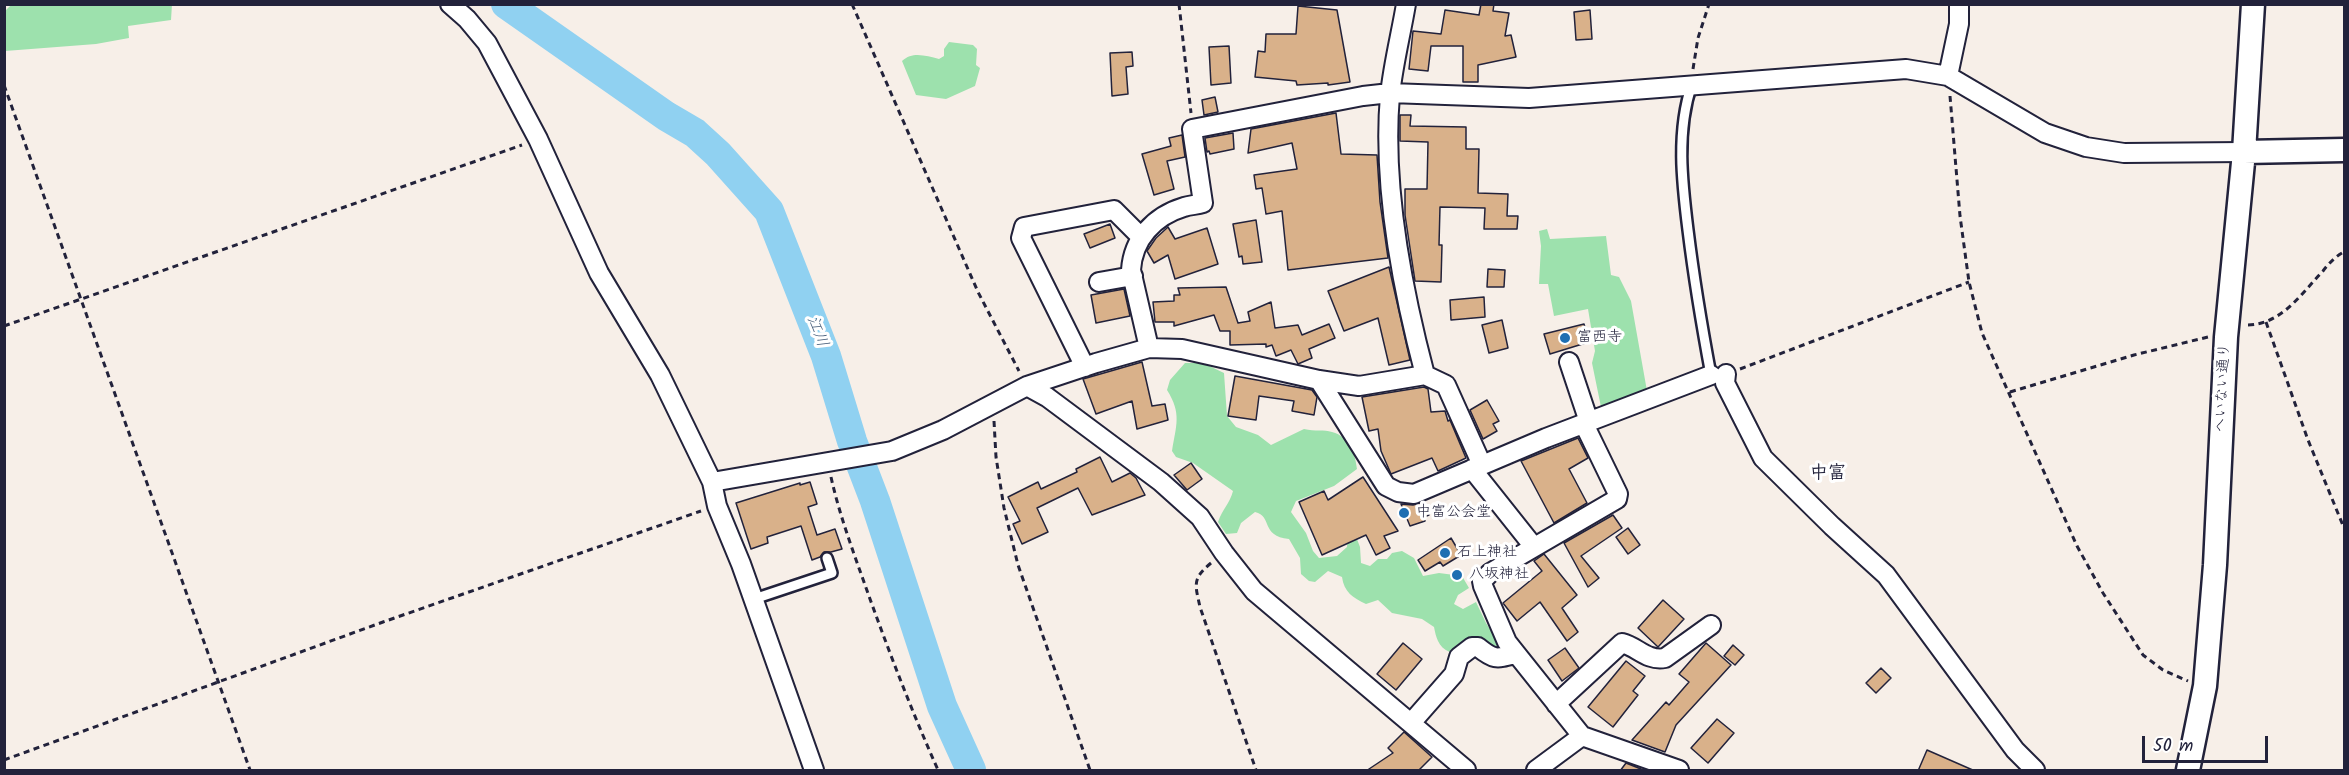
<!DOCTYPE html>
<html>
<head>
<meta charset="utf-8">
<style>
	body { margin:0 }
	#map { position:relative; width:2349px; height:775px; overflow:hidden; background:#f7efe8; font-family:Kalam,sans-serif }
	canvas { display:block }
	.frame { position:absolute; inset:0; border:6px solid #22223b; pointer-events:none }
	.scale { position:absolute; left:2142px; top:736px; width:126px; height:27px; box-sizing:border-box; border:3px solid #22223b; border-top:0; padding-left:8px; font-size:18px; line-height:21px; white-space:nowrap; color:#22223b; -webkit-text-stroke:4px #fff; paint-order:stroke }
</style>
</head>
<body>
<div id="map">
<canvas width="2349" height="775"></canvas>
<div class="frame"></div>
<div class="scale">50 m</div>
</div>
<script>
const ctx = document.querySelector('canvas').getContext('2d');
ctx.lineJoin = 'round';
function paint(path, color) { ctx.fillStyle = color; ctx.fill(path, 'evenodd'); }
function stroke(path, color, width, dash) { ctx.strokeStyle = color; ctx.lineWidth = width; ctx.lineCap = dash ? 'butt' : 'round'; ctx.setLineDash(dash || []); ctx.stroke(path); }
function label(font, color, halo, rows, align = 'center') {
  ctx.font = font + ' Kalam,"Klee One",sans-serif'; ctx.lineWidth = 6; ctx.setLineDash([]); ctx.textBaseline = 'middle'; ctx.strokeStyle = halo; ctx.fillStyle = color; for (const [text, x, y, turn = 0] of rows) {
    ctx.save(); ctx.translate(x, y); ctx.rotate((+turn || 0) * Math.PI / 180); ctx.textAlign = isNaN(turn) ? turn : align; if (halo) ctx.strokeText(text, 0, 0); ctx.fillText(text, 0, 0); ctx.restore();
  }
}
const green = new Path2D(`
	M11,5L172,4L171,20L128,26L129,38L96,44L5,51V11Z
	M949,42L973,45L977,49L976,65L980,68L975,86L946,99L916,95L902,61C913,51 926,56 939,59L944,56V49Z
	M1547,229L1550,239L1606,236L1611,275L1619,277L1631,301L1647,391L1601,407L1592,363L1595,351L1588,309L1554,316L1548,284H1539L1541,246L1539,231Z
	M1185,363H1203L1224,373L1227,416L1236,427L1258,435L1271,445L1304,429C1315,432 1324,429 1332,432C1350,437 1355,453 1357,469L1334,486L1296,501L1291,512L1306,533L1313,551L1319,558L1337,556L1347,547L1348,536L1355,534L1360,547L1361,563L1370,566L1378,559H1387L1392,553L1402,551L1414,558L1423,576L1439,573L1462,576L1469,588L1458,595L1454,604L1463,609L1476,602L1486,623L1502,648C1485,652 1448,663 1438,641C1436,637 1435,632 1434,627L1422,619L1392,613L1378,600L1366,604C1353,598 1344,592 1342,577L1328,571L1315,582L1309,581L1301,574L1300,558L1289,539C1260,536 1273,516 1255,512L1241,523L1237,533L1226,534L1218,522C1222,510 1230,503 1233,491L1193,463L1176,457L1172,451C1176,425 1182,414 1167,390L1170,380Z`);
const river = new Path2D(`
	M506,4L666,116L695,133L718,154L769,211L826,356L852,441L875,501L942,706L971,770`);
const building = new Path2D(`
	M1481,4H1494L1493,11L1509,13L1505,36L1511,35L1516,57L1478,65V82H1463V46H1431L1428,71L1409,69L1413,31L1441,34L1445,10L1479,15Z
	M1298,6L1337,10L1350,82L1328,85V83L1297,85L1296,81L1255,77L1258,51L1265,52L1266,34H1296Z
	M1590,10L1592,39L1576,40L1574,12Z
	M1229,46L1231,83L1211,85L1209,47Z
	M1132,52L1133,66L1126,67L1128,94L1112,96L1110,53Z
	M1215,97L1218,112L1204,115L1202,100Z
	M1336,113L1341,154L1377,155L1380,202L1388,258L1288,270L1282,211L1266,214L1262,188L1256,189L1254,175L1297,169L1292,143L1248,153L1251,129Z
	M1400,115H1411L1410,126L1466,127V149H1479L1478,193L1508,194L1507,216H1518L1517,229H1484L1485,208L1440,207L1439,245H1442L1441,282L1415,281L1405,215V189H1427L1428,142L1400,141Z
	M1233,133L1234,149L1210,154L1209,151L1207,152L1205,138Z
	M1182,135L1185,157L1167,161L1174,189L1154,195L1142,154L1171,146L1169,138Z
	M1256,220L1262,262L1243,264L1242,256L1239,257L1233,224Z
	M1110,224L1115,238L1090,248L1084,234Z
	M1168,227L1175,239L1207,228L1218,264L1175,279L1168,255L1154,263L1147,251L1156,238Z
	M1389,267L1410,360L1389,365L1378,318L1344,331L1328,291Z
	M1488,269L1505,270L1504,287H1487Z
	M1226,287L1238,323L1250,321L1248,312L1271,302L1275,328L1298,325L1302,335L1329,324L1335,338L1309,349L1312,358L1298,364L1291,350L1276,356L1272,345L1266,347V344L1230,345V331H1220L1214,315L1174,326V322H1155L1153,302L1174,301V295H1180L1178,288Z
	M1124,289L1130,316L1096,323L1091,295Z
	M1484,297L1485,317L1451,320L1450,300Z
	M1502,320L1508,348L1489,353L1482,325Z
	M1584,324L1589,342L1550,354L1544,334Z
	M1142,362L1152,406L1165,404L1168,420L1137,429L1132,401L1096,414L1083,379Z
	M1235,376L1312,390L1317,397L1314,415L1292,411L1294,401L1259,396L1256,420L1228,416Z
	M1424,387L1428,389L1431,412L1445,411L1448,421L1450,420L1466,458L1438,471L1432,458L1391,474L1381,451L1378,429L1369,431L1362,397Z
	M1487,400L1499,421L1493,424L1497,431L1483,439L1470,410Z
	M1578,438L1588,458L1569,469L1587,503L1554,523L1521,461Z
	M1100,457L1112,482L1130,473L1136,478L1145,495L1092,515L1078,488L1037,508L1048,532L1022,544L1013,524L1020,521L1008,497L1038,482L1041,489L1077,472L1076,469Z
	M1191,463L1202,479L1187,490L1174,475Z
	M1363,477L1398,531L1384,536L1390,548L1376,555L1366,535L1322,555L1299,502L1324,491L1328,500Z
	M810,482L817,504L808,507L817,535L835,529L842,549L831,552H824L820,557L812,560L801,526L767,537L768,543L751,549L736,503L800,483V485Z
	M1424,502L1429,515L1424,517L1425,521L1410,526L1401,504L1413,505Z
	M1613,515L1622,528L1581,556L1599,578L1588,587L1564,543Z
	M1628,528L1640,545L1628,554L1616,537Z
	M1451,538L1461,555L1443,566L1440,562L1425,571L1418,560Z
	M1544,554L1577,595L1562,608L1578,632L1567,641L1540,602L1517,621L1503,603L1542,571L1534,561Z
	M1663,600L1684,619L1658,647L1638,628Z
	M1403,643L1422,659L1396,690L1377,674Z
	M1706,643L1731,665L1676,725L1665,752L1632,740L1666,702L1669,705L1689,682L1679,674Z
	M1733,645L1744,655L1735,665L1724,656Z
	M1565,648L1579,668L1562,681L1548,660Z
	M1626,661L1645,676L1633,691L1638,695L1613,727L1588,707Z
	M1881,668L1891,678L1876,693L1866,683Z
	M1717,719L1734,733L1708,763L1691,748Z
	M1404,732L1432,757L1418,771H1366L1393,753L1388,748Z
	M1927,750L1975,771H1918Z
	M1626,763L1646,771H1620Z`);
const path = new Path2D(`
	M852,4L978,292L1019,371
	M1179,4L1191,113
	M1693,69L1698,38L1709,4
	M4,85L250,770
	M1950,96L1960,216L1969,282L1982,333L2077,546L2103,593L2143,655L2163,670L2188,681
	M2266,322L2308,440L2344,528
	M2248,325C2282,324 2301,294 2323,271C2329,263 2336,256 2344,252
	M4,326L522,145
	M1740,369L1969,282
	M2010,392L2134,355L2208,337
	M994,421L996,457L1004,508L1018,565L1090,770
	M831,477C840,518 856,559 870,599C891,657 913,714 938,770
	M1211,563C1192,579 1195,584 1200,607L1256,770
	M4,760L383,622L701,511`);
const service = new Path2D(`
	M1692,84C1676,131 1682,182 1688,230C1694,279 1702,327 1711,375
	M754,599L832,573L827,558`);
const minor = new Path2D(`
	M450,4L467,19L487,43L538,139L599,273L660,375L712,482L717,506L741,564L814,770
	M1406,4C1401,34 1393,65 1390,95C1382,185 1402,288 1425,375
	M1948,76L1959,24V4
	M1099,282L1133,276
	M1149,348L1131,270C1133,239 1154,216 1184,207C1190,205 1197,205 1203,203L1192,129L1363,96L1390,93L1529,98L1906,69L1948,76L2045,133L2086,147L2124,153L2244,152
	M1569,362L1589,422
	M1085,367L1021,238L1024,227L1114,210L1141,237
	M1726,374L1725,383L1763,458L1832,526L1886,575L2015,750L2035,770
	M1319,380L1386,486L1398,492L1414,494L1546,438L1711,375
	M1027,386L1047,397L1161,482L1200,517L1224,553L1254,591L1466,770
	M1584,424L1618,494L1617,499L1490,573L1482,581L1483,586L1507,642L1582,736L1679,770
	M1472,469L1534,547
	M712,482L892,451L943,430L1027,386L1096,363L1149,348L1182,349L1319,380L1359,386L1425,375L1446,385L1482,465
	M1556,704L1622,643C1638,647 1646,661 1665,658L1711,625
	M1411,723L1454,674L1459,657L1472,647H1478C1494,660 1496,659 1515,654
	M1536,770L1582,736`);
const tertiary = new Path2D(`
	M2244,152L2344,150
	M2188,770L2205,686L2215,565L2226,337L2244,152L2253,4`);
const markers = [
	[1565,338,6,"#1f6fb2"],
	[1404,513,6,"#1f6fb2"],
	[1445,553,6,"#1f6fb2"],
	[1457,575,6,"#1f6fb2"]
];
const poiNames = [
	["富西寺",1577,338],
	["中富公会堂",1416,513],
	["石上神社",1457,553],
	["八坂神社",1469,575]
];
const streetNames = [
	["へいない通り",2224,388,-87]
];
const waterNames = [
	["江川",816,332,69]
];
const quarterNames = [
	["中富",1828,475]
];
paint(green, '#9de1ad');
stroke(river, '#90d1f1', 30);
paint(building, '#d9b18a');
stroke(building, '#22223b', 1.5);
stroke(service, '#22223b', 14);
stroke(minor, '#22223b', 22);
stroke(tertiary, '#22223b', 27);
stroke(path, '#22223b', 3, [6, 4.5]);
stroke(service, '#fff', 9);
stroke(minor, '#fff', 18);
stroke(tertiary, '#fff', 22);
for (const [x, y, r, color] of markers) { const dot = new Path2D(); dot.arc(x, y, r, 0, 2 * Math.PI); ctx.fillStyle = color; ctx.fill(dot); stroke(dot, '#fff', 2); }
label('15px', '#22223b', '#fff', poiNames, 'left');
label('15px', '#22223b', '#fff', streetNames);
label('italic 16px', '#485f7b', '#fff', waterNames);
label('bold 18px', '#22223b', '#fff', quarterNames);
</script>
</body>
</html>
